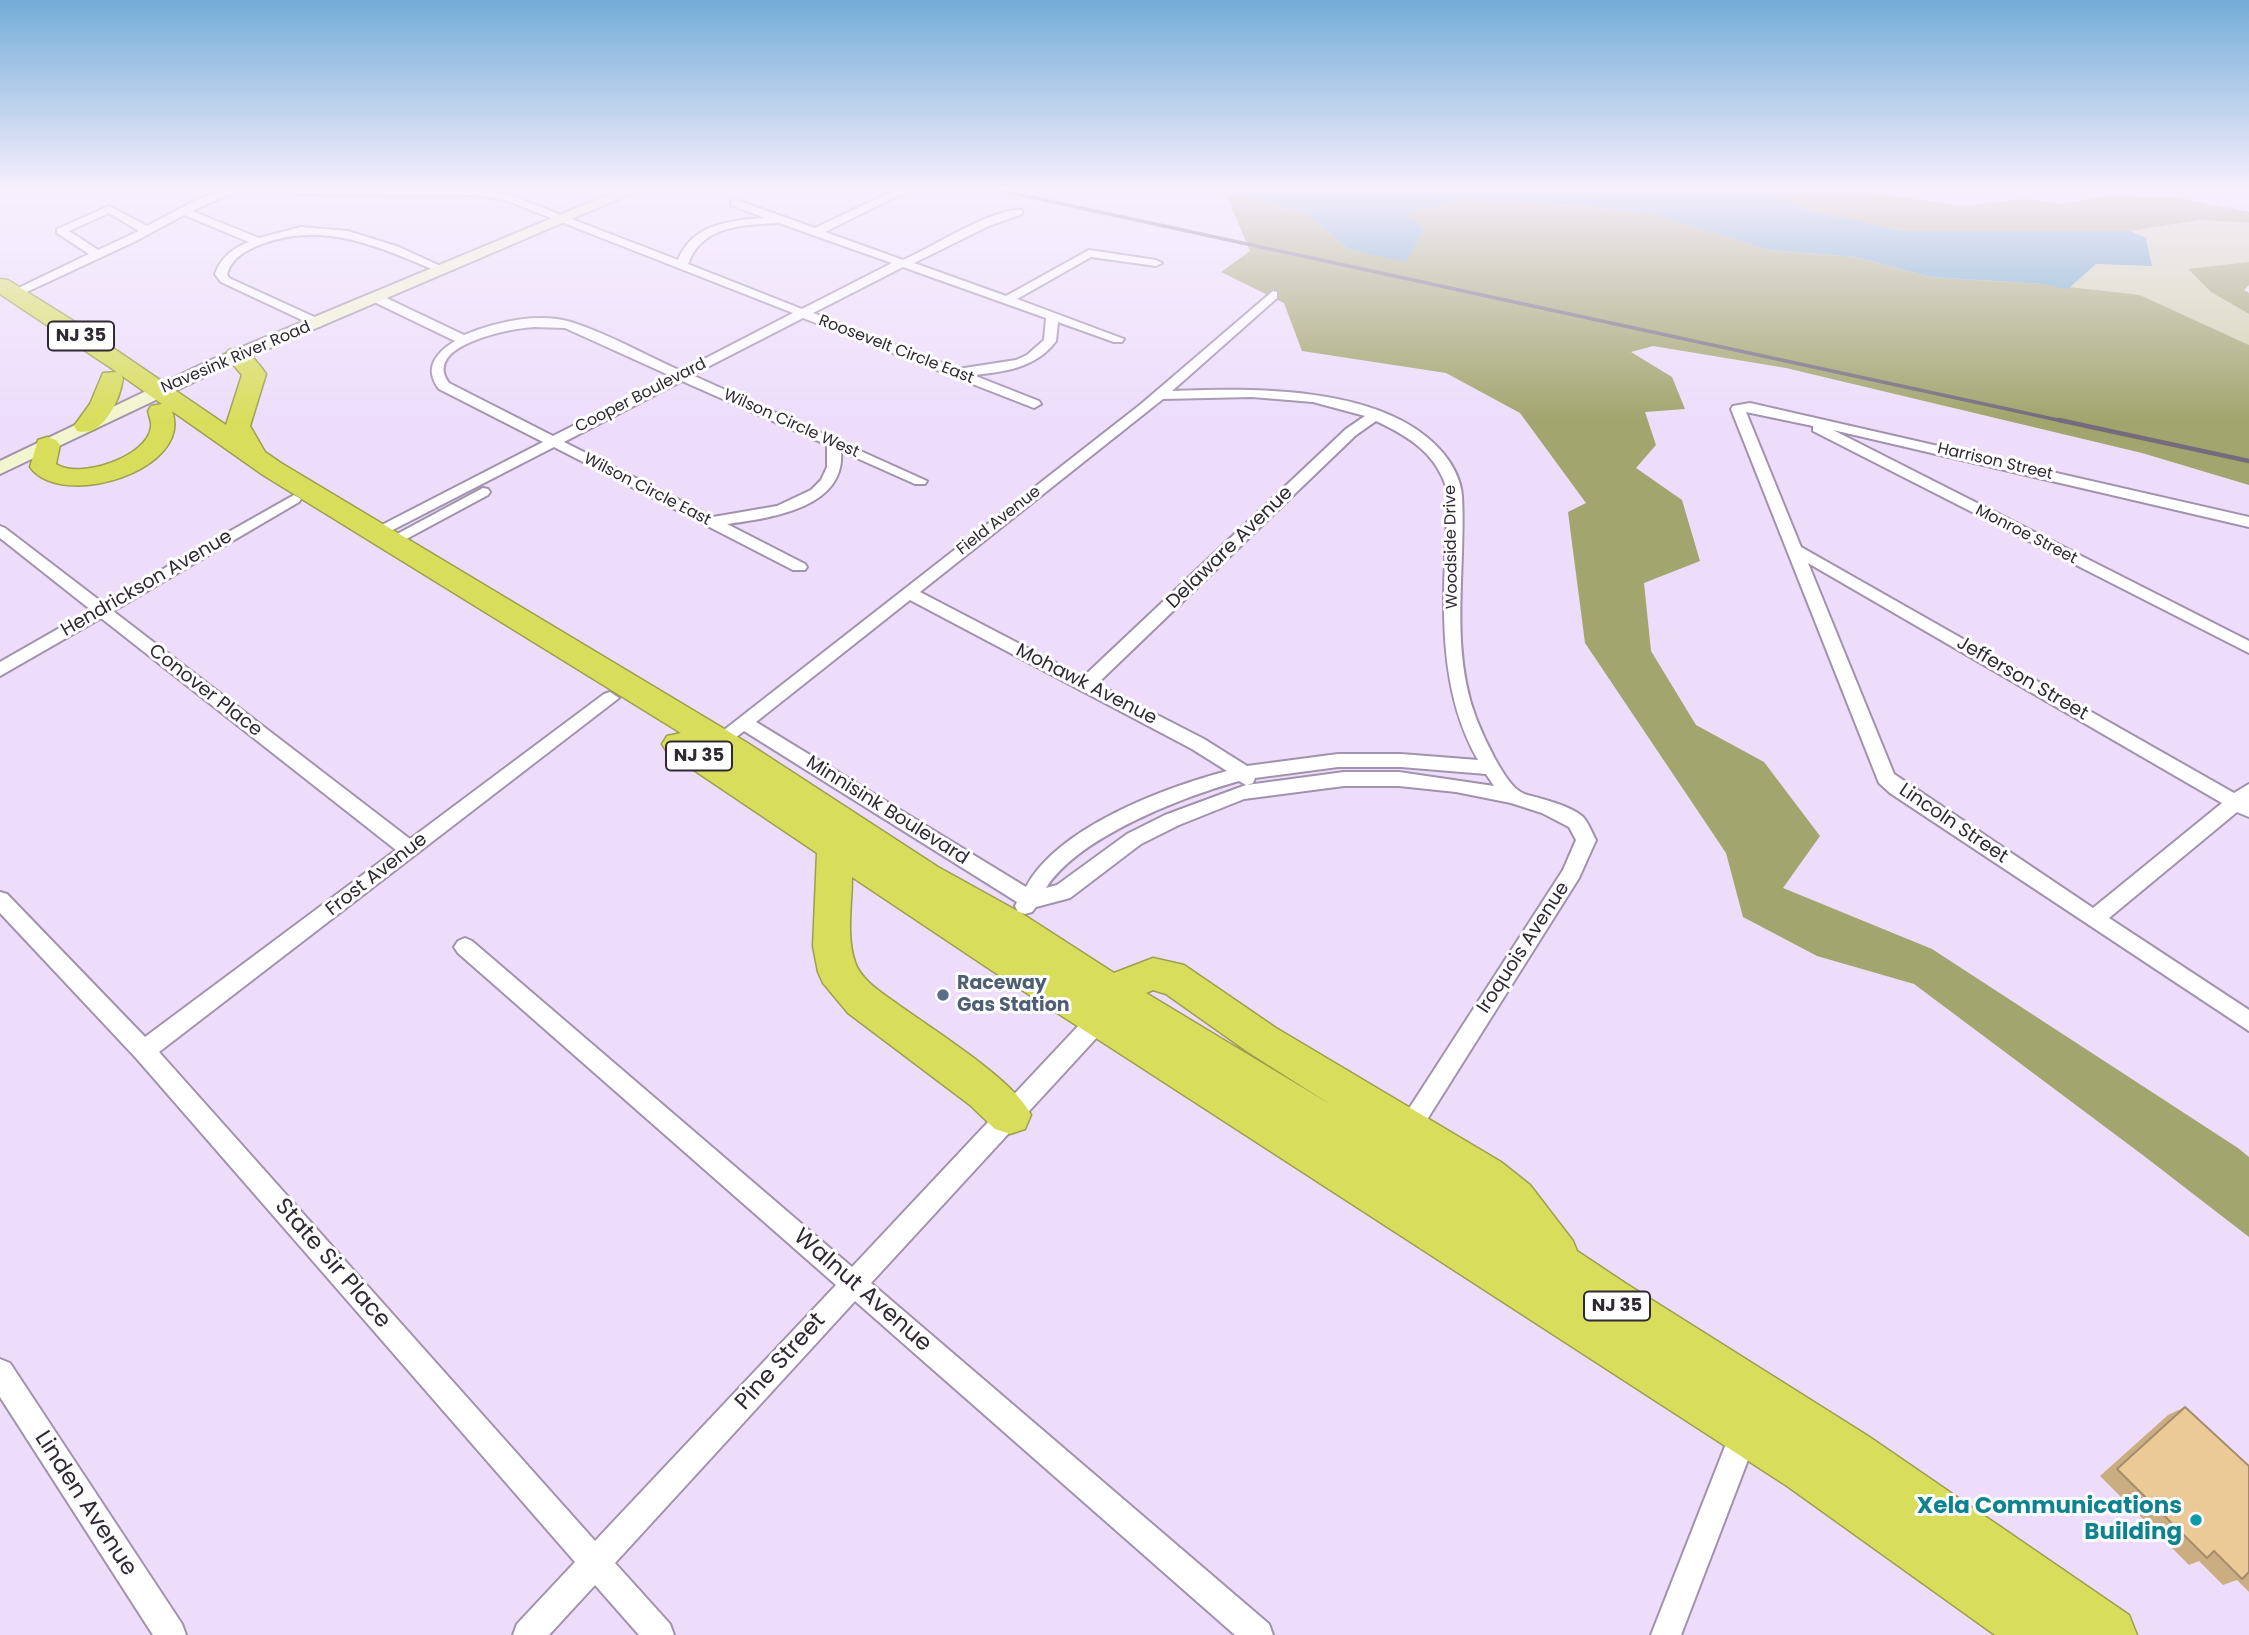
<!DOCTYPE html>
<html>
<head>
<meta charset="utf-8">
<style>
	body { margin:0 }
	canvas { display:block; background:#edddfb }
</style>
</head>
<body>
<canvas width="2249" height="1635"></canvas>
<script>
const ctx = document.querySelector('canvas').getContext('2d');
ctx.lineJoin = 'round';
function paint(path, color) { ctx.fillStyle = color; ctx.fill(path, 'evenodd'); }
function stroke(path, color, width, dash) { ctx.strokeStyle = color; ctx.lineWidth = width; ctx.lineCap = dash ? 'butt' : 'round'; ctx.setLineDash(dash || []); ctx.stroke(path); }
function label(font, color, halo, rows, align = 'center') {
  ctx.font = font + ' Poppins,sans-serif'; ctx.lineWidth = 6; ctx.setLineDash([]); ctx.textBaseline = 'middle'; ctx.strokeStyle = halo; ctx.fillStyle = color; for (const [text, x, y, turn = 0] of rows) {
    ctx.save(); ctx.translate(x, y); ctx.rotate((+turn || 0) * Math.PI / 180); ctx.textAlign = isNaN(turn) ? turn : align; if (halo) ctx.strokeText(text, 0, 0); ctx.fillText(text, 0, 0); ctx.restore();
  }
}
const green = new Path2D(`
	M2200,220L2249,223V262L2189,270L2211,292L2249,314V345L2140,295L2068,289L2095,264L2152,265L2146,238L2130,231Z`);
const forest = new Path2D(`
	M1767,191H1859L1963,206L2024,199L2064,204L2106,196L2179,198L2249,212V223L2200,220L2130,231H1903L1804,209Z
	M1225,192L1307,213L1348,249L1405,214L1460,200L1582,205L1653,214L1770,250L1856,257L1930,277L2042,284L2140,295L2249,345V485L2142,453L1786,368L1653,346L1631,352L1672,377L1685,409L1645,412L1656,445L1636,468L1682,500L1700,561L1644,583L1651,651L1696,725L1764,762L1820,836L1783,888L1932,949L2238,1148L2249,1157V1237L2144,1156L1914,984L1817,956L1743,917L1726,853L1585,643L1568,512L1586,503L1520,413L1446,373L1302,351L1284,303L1221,272L1250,251Z
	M2249,262V285L2244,290L2249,293V314L2211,292L2188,269Z`);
const water = new Path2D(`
	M1222,191H1767L1804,209L1903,231H2130L2146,238L2152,266L2096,264L2068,289L2042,284L1930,277L1856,257L1770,250L1653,214L1582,205L1460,200L1406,214L1424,229L1406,262L1348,249L1307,213Z`);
const street = new Path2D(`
	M220,191H236L192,211L259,238L301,227L348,231L399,247L449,270L439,272C381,248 325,220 262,244C247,250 232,257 227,274L229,278L321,320V326L317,327L221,282L215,274C221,257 233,248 249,242L184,215L136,241L18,296L8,293L89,254L57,233V229L109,206L147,226L198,199ZM109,213L139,231L98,250L69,231Z
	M292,191H491L507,194L678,260C692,224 731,220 765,218L731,205V201H739L815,228L893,191H907L825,232L903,260C931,248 995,207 1022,210V214L989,226L914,263L1006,296L1089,250L1156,260L1162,263L1156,266L1091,257L1017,299L1124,339L1122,342H1114L1058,322L1056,341C1036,368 1004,372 973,375L1039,401L1041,404L1034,408L803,318L692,375L927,481L925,484H915L841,451C846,509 769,518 727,524L805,564L807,567L805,570H793L554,447L377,538L369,533L372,530L543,442L439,389C423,368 436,353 455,341L372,301V295H380L464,335C495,322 538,312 571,322C609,334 645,355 681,371L793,313L505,200L476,195L297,194ZM779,223L892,263L802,309L688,264C702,225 743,225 779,223ZM903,267L1046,318L1044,340L1027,355L1016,360L958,369L813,313ZM534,327L565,328L671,376L553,436L449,383C421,345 512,328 534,327ZM682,381L827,445V467L821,480L811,490L777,506L713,517L564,442Z
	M1273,291L1277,292V298L1172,391C1254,388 1386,385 1443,453C1453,465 1461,481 1462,496C1466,569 1449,647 1476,718C1483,736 1503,780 1519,791C1524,795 1533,796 1539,798C1552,802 1572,807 1583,817C1588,822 1592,833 1596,840L1579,878L1428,1118L1414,1136L1406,1139L1398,1136L1394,1128L1412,1104L1563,870L1576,840L1569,827L1542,813L1511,803L1456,792L1399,786H1344L1244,799L1179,825L1141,844L1070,898L1036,907L1032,912L1025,914L1018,912L1015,906L1017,902L744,731L725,746H713L710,741L1141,404ZM1252,397L1313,402L1365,416L1346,429L1083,677L920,592L1163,399ZM1376,421C1410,437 1439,455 1448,494C1445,582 1432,680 1478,760L1401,754H1338L1247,766L1204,739L1097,684L1356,435ZM910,600L1192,749L1227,771C1164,788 1058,827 1026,887L756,722ZM1338,767H1401L1486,774L1494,786L1399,772H1344L1247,785L1253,783L1255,778ZM1239,781L1246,785L1165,815L1127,834L1057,885L1046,888C1078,837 1182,797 1239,781Z
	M1750,403L2249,517V527L1833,430L2249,641V653L1813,431V426L1746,412L1801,547L2234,793L2249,784V817L2237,812L2109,918L2249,1010V1031L1890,793L1879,783L1731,409L1733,406ZM1808,563L2222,803L2093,908L1894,774Z
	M483,488L488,489L490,492L488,495L397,544H387L384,541Z
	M294,495L301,499L299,502L113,611L410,839L604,694L610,692L619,698L159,1052L595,1541L836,1285L458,953L454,947L458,941L465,938L472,941L852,1267L1096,1007L1104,1005L1112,1007L1115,1014L1112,1021L871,1283L1269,1624L1273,1635H1235L855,1301L615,1563L670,1624L674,1635H639L595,1585L549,1635H513L517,1624L575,1562L136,1058L0,913V892L7,894L145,1037L396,850L101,618L0,676V662L91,610L0,538V526L5,528L103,603Z
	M0,1359L10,1363L182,1624L186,1635H153L0,1397Z
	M1745,1417L1755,1421L1759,1431L1681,1635H1651L1735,1421Z`);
const secondary = new Path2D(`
	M617,191H637L223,368L0,474V461L211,360Z`);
const highway = new Path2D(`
	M0,279L8,280L72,320L226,425L242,375L225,355L229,350C246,346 256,360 266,374L250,426L265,452L281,463L746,742L938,867L1021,913L1114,973L1153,958L1184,965L1276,1028L1501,1162L1530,1185L1573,1241L1577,1251L1625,1283L1868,1436L2129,1615L2137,1635H1995L1787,1486L991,970L852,877C852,904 846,936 855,962C860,979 882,993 896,1003C930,1028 1015,1080 1031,1115L1025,1129L1010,1134L995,1129L970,1105L848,1013L823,983L818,972L813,946L817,853L667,752L662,744L667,736L681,733L263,475L172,411C194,470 61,511 30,467L38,440L47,437L56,440L60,445L56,464C79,480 148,457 151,427C152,422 149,416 148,411L151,406L162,404L121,375L123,378C120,400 103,438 77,431L74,426L90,404L103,373L117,372L0,294ZM1153,990L1166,994L1248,1052L1333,1106L1146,993Z`);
const railFar1 = new Path2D(`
	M1003,191L2067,422`);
const rail = new Path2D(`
	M2059,420L2249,461`);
const wall = new Path2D(`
	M2185,1407L2249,1466V1592L2237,1580L2223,1585L2199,1561L2189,1565L2100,1476L2168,1415Z`);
const building = new Path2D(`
	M2185,1407L2249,1466V1572L2242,1579L2214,1551L2207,1558L2117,1469Z`);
const markers = [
	[943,995,7,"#5c6f8a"],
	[2196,1520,7,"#0f9aa8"]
];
const farStreetnames = [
	["Roosevelt Circle East",896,350,21],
	["Navesink River Road",236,358,-23],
	["Cooper Boulevard",641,396,-27],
	["Wilson Circle West",791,424,24],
	["Harrison Street",1995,462,13],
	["Wilson Circle East",647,490,27],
	["Field Avenue",999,521,-38],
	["Monroe Street",2026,535,27],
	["Woodside Drive",1452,547,-91]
];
const shields = [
	[81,336,66],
	[699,756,66],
	[1617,1306,66]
];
const shieldNames = [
	["NJ 35",81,336],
	["NJ 35",699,756],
	["NJ 35",1617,1306]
];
const streetNames = [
	["Delaware Avenue",1230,548,-44],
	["Hendrickson Avenue",147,584,-30],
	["Jefferson Street",2022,679,30],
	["Mohawk Avenue",1086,685,27],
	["Conover Place",205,691,38],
	["Minnisink Boulevard",887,811,32],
	["Lincoln Street",1953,824,34],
	["Frost Avenue",377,875,-38],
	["Iroquois Avenue",1524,948,-57]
];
const serviceNames = [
	["Raceway",957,984],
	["Gas Station",957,1006]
];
const nearStreetnames = [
	["State Sir Place",332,1264,49],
	["Walnut Avenue",862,1291,41],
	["Pine Street",781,1362,-48],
	["Linden Avenue",85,1504,57]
];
const nearCulturenames = [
	["Xela Communications",2182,1507],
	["Building",2182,1533]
];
paint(green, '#d1d3ad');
paint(forest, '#a2a56d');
paint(water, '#67a3c1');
stroke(street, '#a192ad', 4);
stroke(secondary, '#a192ad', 4);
stroke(highway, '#9d9f4e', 3);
paint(street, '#fff');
paint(secondary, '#f3f5ce');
paint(highway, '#d8de5c');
stroke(railFar1, '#756b7d', 3.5);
stroke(rail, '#756b7d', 4.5);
paint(wall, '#caae82');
paint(building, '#ebca97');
stroke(building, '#a48d6a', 2);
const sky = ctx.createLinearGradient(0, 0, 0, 420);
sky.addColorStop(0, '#74add8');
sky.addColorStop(0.45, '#f7f0fd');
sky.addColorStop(1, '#f7f0fd00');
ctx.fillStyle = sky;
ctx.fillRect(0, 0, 2249, 420);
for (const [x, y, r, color] of markers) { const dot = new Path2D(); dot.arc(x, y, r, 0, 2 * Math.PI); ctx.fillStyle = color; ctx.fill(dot); stroke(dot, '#fff', 2.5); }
label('16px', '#2f2934', '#fff', farStreetnames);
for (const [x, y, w] of shields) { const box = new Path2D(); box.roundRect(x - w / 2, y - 14.5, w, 29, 5); ctx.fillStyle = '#fff'; ctx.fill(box); stroke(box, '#2f2934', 2); }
label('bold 18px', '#2f2934', null, shieldNames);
label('19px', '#2f2934', '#fff', streetNames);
label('bold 19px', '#4e5e75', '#fff', serviceNames, 'left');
label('23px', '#2f2934', '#fff', nearStreetnames);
label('bold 23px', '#0d838f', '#fff', nearCulturenames, 'right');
</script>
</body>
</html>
